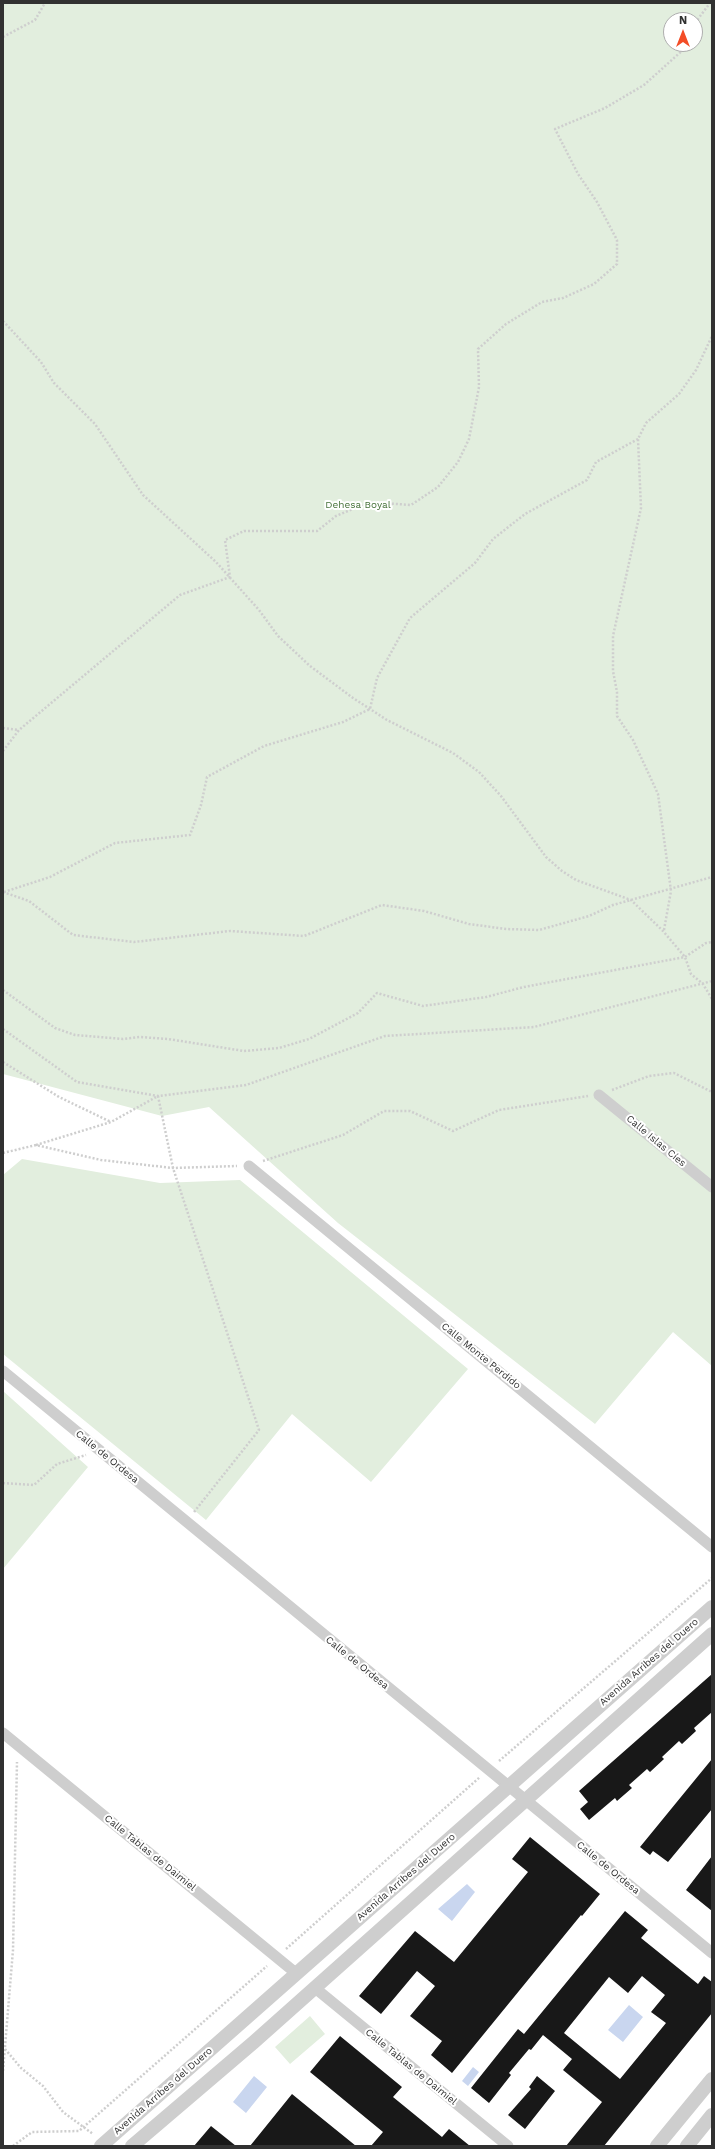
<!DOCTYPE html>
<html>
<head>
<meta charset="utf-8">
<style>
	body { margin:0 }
	#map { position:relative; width:715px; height:2149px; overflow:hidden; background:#fff; font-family:"Work Sans",sans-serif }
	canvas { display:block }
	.frame { position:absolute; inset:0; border:4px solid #313131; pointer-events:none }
	.north { position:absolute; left:663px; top:12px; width:40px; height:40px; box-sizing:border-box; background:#fff; border:1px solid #adadad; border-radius:50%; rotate:0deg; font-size:11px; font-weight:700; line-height:16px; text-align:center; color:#313131 }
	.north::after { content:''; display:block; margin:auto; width:14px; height:18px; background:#f34d27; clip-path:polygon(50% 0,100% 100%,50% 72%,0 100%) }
</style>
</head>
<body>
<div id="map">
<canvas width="715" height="2149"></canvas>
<div class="frame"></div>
<div class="north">N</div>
</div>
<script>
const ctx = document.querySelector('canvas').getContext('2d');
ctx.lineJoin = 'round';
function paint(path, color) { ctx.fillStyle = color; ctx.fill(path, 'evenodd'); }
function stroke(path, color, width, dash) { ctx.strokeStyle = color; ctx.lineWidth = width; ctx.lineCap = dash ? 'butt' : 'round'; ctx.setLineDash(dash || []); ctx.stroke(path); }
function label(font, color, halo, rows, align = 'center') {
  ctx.font = font + ' "Work Sans",sans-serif'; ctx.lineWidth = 4; ctx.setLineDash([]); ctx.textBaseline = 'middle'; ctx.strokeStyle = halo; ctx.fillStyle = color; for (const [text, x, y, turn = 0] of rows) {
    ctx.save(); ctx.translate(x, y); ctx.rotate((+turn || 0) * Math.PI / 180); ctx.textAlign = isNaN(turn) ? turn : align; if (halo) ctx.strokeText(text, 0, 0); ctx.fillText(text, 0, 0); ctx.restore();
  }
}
const green = new Path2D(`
	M3,3H712V1366L673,1332L595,1424L338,1223L209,1107L162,1116L3,1074ZM671,20H695V44H671Z
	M22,1159L160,1183L240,1180L468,1369L371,1482L292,1414L206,1520L3,1354V1175Z
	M3,1391L88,1467L3,1569Z
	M310,2016L325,2034L290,2064L275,2047Z`);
const water = new Path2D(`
	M467,1884L475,1892L452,1921L438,1909Z
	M629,2005L643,2017L623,2042L608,2030Z
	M473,2067L479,2072L468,2086L462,2081Z
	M254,2076L267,2087L246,2113L233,2102Z`);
const building = new Path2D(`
	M712,1674V1712L694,1728L696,1731L682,1744L679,1741L662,1757L664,1759L650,1772L647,1769L629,1785L632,1788L617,1801L615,1798L589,1820L580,1809L588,1802L579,1791Z
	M712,1759V1809L668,1862L653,1851L650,1855L640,1847Z
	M530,1837L600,1894L582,1916L581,1915L452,2073L431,2055L442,2041L410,2016L435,1986L417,1971L381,2014L359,1996L415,1931L454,1962L528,1872L512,1859Z
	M712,1856V1911L686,1890Z
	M625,1911L648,1930L641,1938L698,1984L704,1976L712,1982V2013L604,2146H566L602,2102L563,2070L572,2059L543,2035L531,2050L529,2049L509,2073L511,2075L489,2103L471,2088L518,2029L524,2034ZM642,1976L665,1995L651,2012L666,2023L620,2079L564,2033L609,1977L628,1993Z
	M340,2036L402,2087L393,2097L442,2137L449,2129L470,2146H371L383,2132L310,2072Z
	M537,2076L555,2091L525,2129L508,2115L531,2089L529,2087Z
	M292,2094L314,2112L356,2146H250Z
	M211,2126L236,2146H194Z`);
const path = new Path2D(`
	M695,23L710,3
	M3,37L35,20L45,3
	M3,321L41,362L54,383L95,424L143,495L216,562L259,610L278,636L310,666L353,698L387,720L453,753L479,772L501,796L546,857L562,871L576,880L631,900L663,931L685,957L691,974L703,984L712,999
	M3,728L19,730
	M3,751L19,730L180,595L230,577L225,540L244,531H317L336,516L369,502L411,505L438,487L458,462L469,439L479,387L478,349L506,324L542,302L563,298L594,284L617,264V240L597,202L578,174L555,129L605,108L644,85L684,49L686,44
	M3,892L29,901L73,935L134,942L230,931L304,936L382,905L424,911L469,924L506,929L539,930L589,916L613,905L712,877
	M4,892L50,877L115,843L190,835L201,805L207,777L264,746L343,722L370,709L377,678L410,618L475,563L493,539L525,514L587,480L596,462L638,439
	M664,930L671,891L658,794L633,740L617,716V692L613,671V636L641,508L638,439L646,423L679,394L696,370L712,336
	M3,990L55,1028L75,1035L123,1039L140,1037L168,1039L244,1051L279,1048L309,1039L358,1013L377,993L423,1006L486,997L524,987L685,957L706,943L712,942
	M3,1029L77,1082L158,1096L246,1085L385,1036L534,1027L712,981
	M3,1062L59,1097L111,1122
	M612,1090L649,1076L674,1073L712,1092
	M36,1145L111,1122L158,1096L173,1168L259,1430L194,1512
	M3,1153L36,1145L101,1160L173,1168L237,1166
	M263,1161L343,1135L384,1111H410L453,1131L499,1110L588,1096
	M3,1483L34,1485L57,1464L86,1455
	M499,1761L712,1578
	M286,1949L480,1777
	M5,2049L21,2068L43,2086L63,2112L93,2134
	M3,2071L13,1950L17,1762
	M13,2146L32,2132L79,2131L267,1966`);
const pedestrian = new Path2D(`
	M599,1095L712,1187
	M249,1166L712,1547
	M3,1371L712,1953
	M3,1733L297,1974
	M315,1988L508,2146`);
const minor = new Path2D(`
	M101,2146L712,1607
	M132,2146L254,2042L712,1634
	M657,2146L712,2079
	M687,2146L712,2115`);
const parkNames = [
	["Dehesa Boyal",358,505]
];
const streetNames = [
	["Calle Islas Cíes",656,1141,40],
	["Calle Monte Perdido",481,1356,39],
	["Calle de Ordesa",107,1457,39],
	["Avenida Arribes del Duero",649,1662,-41],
	["Calle de Ordesa",357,1663,39],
	["Calle Tablas de Daimiel",150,1853,39],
	["Calle de Ordesa",608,1868,39],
	["Avenida Arribes del Duero",406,1877,-41],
	["Calle Tablas de Daimiel",411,2067,39],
	["Avenida Arribes del Duero",163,2091,-41]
];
paint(green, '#e2eede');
paint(water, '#c9d6ef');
paint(building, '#181818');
stroke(path, '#cecece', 2.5, [2, 2]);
stroke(pedestrian, '#cecece', 11);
stroke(minor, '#cecece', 14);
label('10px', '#457139', '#fff', parkNames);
label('10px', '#313131', '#fff', streetNames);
</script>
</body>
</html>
